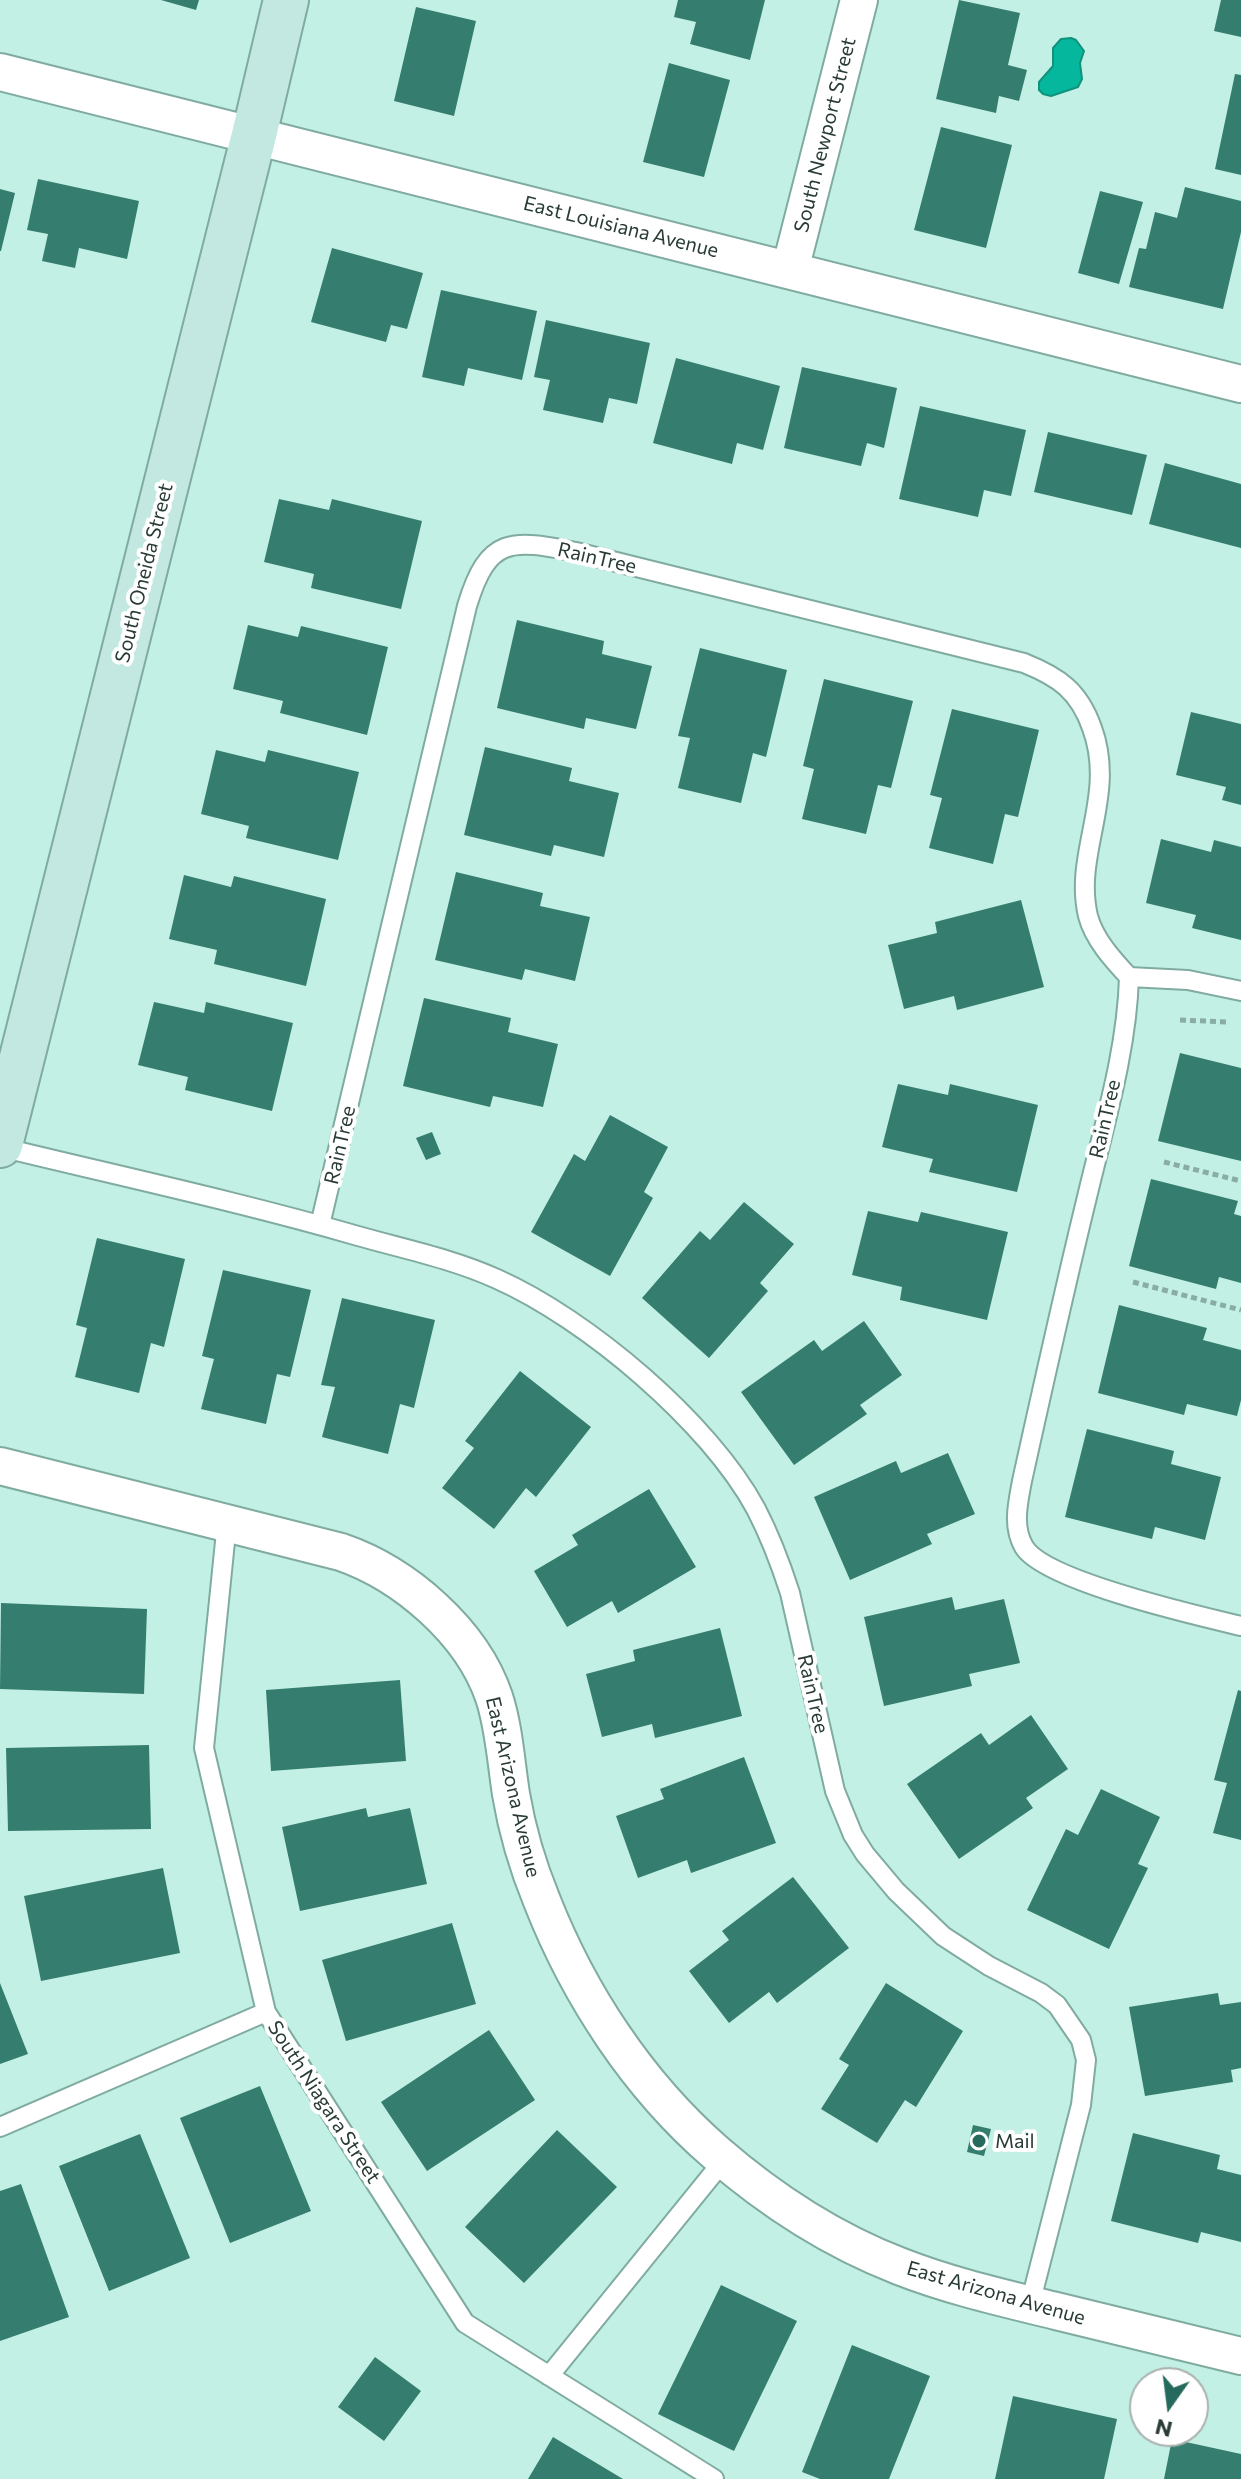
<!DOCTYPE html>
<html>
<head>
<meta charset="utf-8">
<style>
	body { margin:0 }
	#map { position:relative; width:1241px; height:2479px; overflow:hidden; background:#c3f0e4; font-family:Commissioner,sans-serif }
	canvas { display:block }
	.north { position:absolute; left:1129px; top:2367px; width:80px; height:80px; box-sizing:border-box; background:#fff; border:2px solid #a9b1af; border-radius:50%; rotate:194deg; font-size:22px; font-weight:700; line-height:32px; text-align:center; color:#293b36 }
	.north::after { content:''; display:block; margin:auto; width:28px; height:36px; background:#256a5c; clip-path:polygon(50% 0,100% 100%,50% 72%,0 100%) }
</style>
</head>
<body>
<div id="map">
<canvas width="1241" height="2479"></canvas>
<div class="north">N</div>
</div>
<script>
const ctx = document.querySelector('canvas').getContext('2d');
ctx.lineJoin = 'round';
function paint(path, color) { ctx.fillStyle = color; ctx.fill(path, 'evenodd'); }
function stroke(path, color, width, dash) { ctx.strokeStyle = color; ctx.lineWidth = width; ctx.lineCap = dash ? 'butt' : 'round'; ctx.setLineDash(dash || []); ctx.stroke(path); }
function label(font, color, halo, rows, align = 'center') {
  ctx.font = font + ' Commissioner,sans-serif'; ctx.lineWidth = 8; ctx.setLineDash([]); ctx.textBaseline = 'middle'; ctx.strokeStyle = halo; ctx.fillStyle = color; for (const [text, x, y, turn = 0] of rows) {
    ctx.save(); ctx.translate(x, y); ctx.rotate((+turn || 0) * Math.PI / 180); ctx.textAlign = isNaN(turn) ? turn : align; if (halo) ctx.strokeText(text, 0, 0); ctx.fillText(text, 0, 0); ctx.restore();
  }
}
const water = new Path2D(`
	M1071,38L1076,40L1084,51L1080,63L1082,79L1078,87L1051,96L1043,94L1039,90V82L1053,66V48L1061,39Z`);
const building = new Path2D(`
	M161,0H199L196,10Z
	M678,0H765L750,60L690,44L696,22L674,17Z
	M959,0L1020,13L1008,65L1027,70L1019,101L999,96L996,113L936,99Z
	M1221,0H1241V37L1214,31Z
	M416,7L476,21L454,116L394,101Z
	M669,63L730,80L704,177L643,162Z
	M1235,74L1241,75V175L1215,169Z
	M941,127L1012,145L986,248L914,230Z
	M38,179L139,201L127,259L79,248L75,268L42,261L48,234L27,230Z
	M1185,187L1241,201V232L1223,309L1129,287L1139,248L1146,249L1155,212L1177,218Z
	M0,189L15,193L1,251H0Z
	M1100,191L1143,202L1119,284L1078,273Z
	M332,248L423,273L407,329L391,325L386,342L311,322Z
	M441,290L537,311L522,380L468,368L464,386L422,377Z
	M546,320L650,343L637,404L609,398L603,423L543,410L550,380L534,377Z
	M676,358L780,386L763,450L737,443L732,464L653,443Z
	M802,367L897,388L884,448L867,443L861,466L784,448Z
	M920,406L1026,430L1011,496L984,490L978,517L899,499Z
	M1048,432L1147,455L1132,515L1034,492Z
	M1165,463L1241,484V548L1149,524Z
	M279,499L329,510L332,499L422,521L401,609L311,588L314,574L264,562Z
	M517,620L604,641L602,654L652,666L636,729L586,718L584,729L497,708Z
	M248,625L298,637L301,626L388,647L367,735L280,713L283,701L233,689Z
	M700,648L787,670L766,757L753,753L741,803L678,788L690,738L678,736Z
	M824,679L913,701L891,788L878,785L866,834L802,819L814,769L803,766Z
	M952,709L1039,730L1018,817L1005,814L993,864L929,848L942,798L930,795Z
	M1191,712L1241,724V805L1222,800L1226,787L1176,775Z
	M485,747L572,768L569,781L619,793L604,857L554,845L551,856L464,835Z
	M216,750L265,762L268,750L359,772L338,860L246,838L249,826L201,814Z
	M1161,839L1211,852L1214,840L1241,847V940L1192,928L1196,915L1146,903Z
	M456,872L543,893L540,906L590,917L575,981L525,969L522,980L435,960Z
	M184,875L231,887L234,876L326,899L306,986L214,964L217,950L169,939Z
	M1021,900L1044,987L957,1010L954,996L904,1009L888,945L937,933L935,922Z
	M424,998L511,1018L508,1032L558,1044L543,1107L493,1096L490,1107L403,1086Z
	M154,1002L204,1013L206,1002L293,1023L272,1111L185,1090L188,1077L138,1065Z
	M1180,1053L1241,1068V1161L1158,1141Z
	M898,1084L948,1095L950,1084L1038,1105L1017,1192L929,1172L933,1159L882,1147Z
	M610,1115L668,1147L644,1192L653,1198L610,1276L531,1232L574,1154L585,1161Z
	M432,1132L441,1154L426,1160L416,1138Z
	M1151,1179L1238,1201L1234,1214L1241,1216V1283L1219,1277L1216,1289L1129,1266Z
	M744,1202L794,1244L760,1283L768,1291L709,1358L642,1298L700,1231L710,1240Z
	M868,1211L918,1222L921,1212L1008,1232L987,1320L900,1300L902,1287L852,1275Z
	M97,1238L185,1259L164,1347L151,1343L139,1393L75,1377L87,1328L76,1325Z
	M223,1270L311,1290L290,1377L277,1374L266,1424L201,1409L214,1359L202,1356Z
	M342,1298L435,1320L414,1408L400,1404L388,1454L322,1437L335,1387L321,1385Z
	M1119,1305L1207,1328L1203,1340L1241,1350V1400L1237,1416L1187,1404L1184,1415L1098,1393Z
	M864,1321L902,1375L860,1405L867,1414L794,1465L741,1392L814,1340L822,1351Z
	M520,1371L591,1427L536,1497L526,1488L494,1529L442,1488L474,1448L465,1441Z
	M1087,1429L1174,1451L1171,1464L1221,1477L1205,1540L1155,1527L1152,1539L1065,1517Z
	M948,1453L975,1514L927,1534L932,1544L850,1580L814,1497L896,1461L901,1473Z
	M649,1489L696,1567L618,1613L612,1601L567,1627L534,1571L578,1545L572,1535Z
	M952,1597L955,1610L1004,1599L1020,1663L969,1674L972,1686L884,1706L864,1617Z
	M1,1603L147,1609L144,1694L0,1689Z
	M720,1628L742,1716L655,1738L652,1724L602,1737L586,1674L635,1661L633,1650Z
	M400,1680L406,1761L271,1771L266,1690Z
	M1238,1690L1241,1691V1840L1213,1833L1227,1783L1214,1780Z
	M1031,1715L1068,1769L1026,1798L1033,1808L959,1859L907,1784L981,1733L989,1745Z
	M149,1745L151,1829L8,1831L6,1748Z
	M744,1757L776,1843L691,1873L687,1860L638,1878L616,1816L664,1799L660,1789Z
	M1101,1789L1160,1817L1138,1864L1148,1868L1109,1949L1027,1910L1066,1829L1078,1835Z
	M366,1808L368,1817L410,1808L427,1884L300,1911L282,1827Z
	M163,1868L180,1953L41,1981L24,1896Z
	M793,1877L849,1948L777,2003L769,1992L729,2023L689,1971L729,1940L722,1931Z
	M452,1923L476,2004L346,2041L322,1960Z
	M0,1983L28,2054L0,2064Z
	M886,1983L963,2031L916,2107L905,2100L877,2143L821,2109L849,2065L839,2059Z
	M1218,1993L1220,2005L1241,2002V2068L1231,2070L1233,2082L1145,2096L1129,2007Z
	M489,2030L535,2100L427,2171L381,2102Z
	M260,2086L311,2211L230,2243L180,2118Z
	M973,2125L991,2129L984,2156L967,2152Z
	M557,2130L617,2187L524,2283L465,2227Z
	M1133,2133L1220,2155L1217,2169L1241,2175V2242L1201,2232L1198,2243L1111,2221Z
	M140,2134L190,2258L109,2291L59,2166Z
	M21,2184L69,2317L0,2341V2191Z
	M721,2285L797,2321L734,2451L658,2414Z
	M852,2345L930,2376L889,2479H820L802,2472Z
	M375,2357L421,2391L384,2441L338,2407Z
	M1013,2396L1117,2419L1104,2479H995Z
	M553,2437L623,2479H528Z
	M1172,2439L1241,2454V2479H1164Z`);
const path = new Path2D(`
	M1180,1020L1228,1022
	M1164,1162L1241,1181
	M1133,1282L1241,1310`);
const lane = new Path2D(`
	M1129,977L1188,980L1241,991
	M0,1147C119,1176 240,1202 358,1236C404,1249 453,1259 497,1279C587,1319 709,1422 756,1509C770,1536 781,1565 790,1593L835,1791L853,1835L865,1854L896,1891L943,1936L989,1966L1041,1993L1057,2005L1081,2040L1086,2060L1081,2105L1030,2304
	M320,1225L467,606C488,536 511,539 576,552L1024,663C1059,677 1079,691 1092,728C1117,796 1073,853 1088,916C1094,939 1113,960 1129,977C1127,1051 1104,1125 1087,1197C1064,1291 1043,1386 1022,1481C1018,1503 1012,1526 1024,1547C1045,1581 1199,1616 1241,1626
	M227,1522L204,1748L266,2012L465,2323L714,2479
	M0,2127L266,2012
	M549,2376L724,2160`);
const street = new Path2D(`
	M0,72L1241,384
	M790,270L859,0
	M0,1466L341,1552C405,1574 472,1632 494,1697C504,1727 506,1762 511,1794C517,1830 528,1867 542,1901C579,1995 638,2085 715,2152C769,2199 832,2240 899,2266C950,2286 1003,2298 1056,2311C1118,2326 1179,2341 1241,2356`);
const secondary = new Path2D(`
	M0,1145L254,135L286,0`);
const markers = [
	[979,2141,8,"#256a5c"]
];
const streetNames = [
	["South Newport Street",825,135,-76],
	["East Louisiana Avenue",621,227,14],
	["RainTree",597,558,13],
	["South Oneida Street",144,573,-76],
	["RainTree",1105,1119,-77],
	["RainTree",340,1145,-77],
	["RainTree",813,1694,77],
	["East Arizona Avenue",513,1787,77],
	["South Niagara Street",324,2102,57],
	["East Arizona Avenue",996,2293,16]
];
const poiNames = [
	["Mail",995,2141]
];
paint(water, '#05b79c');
stroke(water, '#10927d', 2);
paint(building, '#357e6f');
stroke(lane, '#80aba0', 22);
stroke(street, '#80aba0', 40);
stroke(secondary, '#80aba0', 48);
stroke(path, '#89aca3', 5, [6, 4]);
stroke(lane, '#fff', 18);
stroke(street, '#fff', 36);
stroke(secondary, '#c2e8e1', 44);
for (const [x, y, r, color] of markers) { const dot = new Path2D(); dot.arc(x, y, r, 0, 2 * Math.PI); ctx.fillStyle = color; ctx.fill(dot); stroke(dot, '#fff', 3); }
label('20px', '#293b36', '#fff', streetNames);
label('20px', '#293b36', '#fff', poiNames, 'left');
</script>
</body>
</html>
